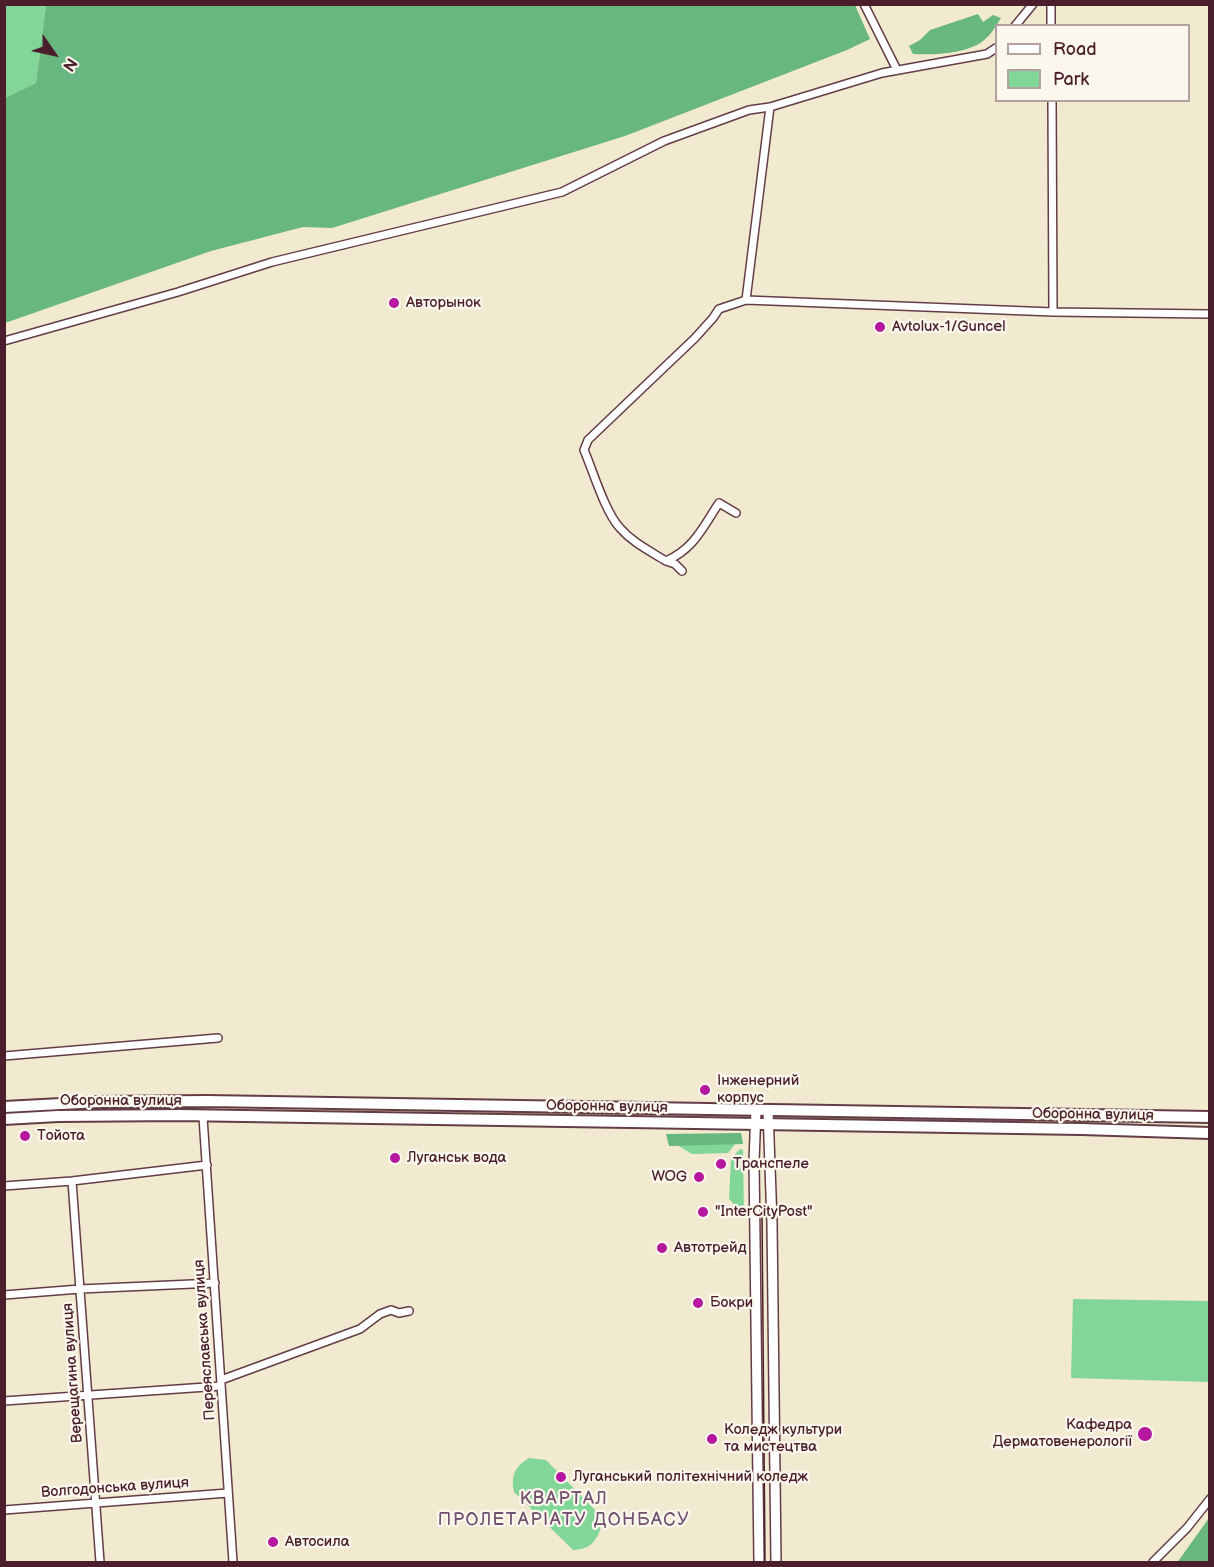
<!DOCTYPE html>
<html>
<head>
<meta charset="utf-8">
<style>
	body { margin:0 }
	#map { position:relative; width:1214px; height:1567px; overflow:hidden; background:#f2e9d1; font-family:"Balsamiq Sans",sans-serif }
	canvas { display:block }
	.frame { position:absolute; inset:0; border:6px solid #4a1f2b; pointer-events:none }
	.legend { position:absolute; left:995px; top:24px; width:195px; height:78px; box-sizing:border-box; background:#fbf7ec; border:2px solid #b4a19f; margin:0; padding:8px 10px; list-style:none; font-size:18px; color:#4a1f2b }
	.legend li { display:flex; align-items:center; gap:12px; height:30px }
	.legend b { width:30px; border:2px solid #b4a19f }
	.north { position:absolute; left:24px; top:24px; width:60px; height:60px; -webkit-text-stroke:4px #fbf7ec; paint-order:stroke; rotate:124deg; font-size:16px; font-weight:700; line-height:24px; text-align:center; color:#4a1f2b }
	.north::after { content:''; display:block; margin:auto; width:21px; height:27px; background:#4a1f2b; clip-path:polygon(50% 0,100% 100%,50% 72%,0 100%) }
</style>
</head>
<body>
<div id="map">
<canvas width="1214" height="1567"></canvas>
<div class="frame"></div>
<ul class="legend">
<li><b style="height:8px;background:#fff"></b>Road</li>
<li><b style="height:16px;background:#82d698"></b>Park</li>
</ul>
<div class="north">N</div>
</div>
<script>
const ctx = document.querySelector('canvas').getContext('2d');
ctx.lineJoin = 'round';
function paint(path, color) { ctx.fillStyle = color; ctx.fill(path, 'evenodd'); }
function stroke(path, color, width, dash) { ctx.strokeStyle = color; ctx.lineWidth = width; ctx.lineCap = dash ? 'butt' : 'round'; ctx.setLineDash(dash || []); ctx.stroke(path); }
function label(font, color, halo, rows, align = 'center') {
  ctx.font = font + ' "Balsamiq Sans",sans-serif'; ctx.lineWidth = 4.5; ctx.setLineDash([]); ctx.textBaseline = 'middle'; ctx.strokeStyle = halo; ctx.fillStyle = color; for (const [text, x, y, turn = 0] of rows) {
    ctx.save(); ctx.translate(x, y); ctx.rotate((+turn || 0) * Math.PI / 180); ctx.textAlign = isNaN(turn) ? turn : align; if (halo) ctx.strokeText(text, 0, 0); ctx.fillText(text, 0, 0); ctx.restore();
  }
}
const green = new Path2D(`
	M5,5H46L36,83L5,98Z
	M736,1143L728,1153L692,1154L677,1145Z
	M740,1149L743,1150L744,1215L729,1199L731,1158Z
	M1073,1299L1209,1301V1382L1071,1378Z
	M529,1458L546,1460L602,1517C601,1536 593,1550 573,1550L514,1492C510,1477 515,1466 529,1458Z`);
const forest = new Path2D(`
	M855,5L870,39L847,50L625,136L332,228L303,227L211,251L5,323V98L36,83L46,5Z
	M978,14L983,22L993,15L1001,18C996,26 991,35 983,41C966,54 934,55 913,54L909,46L920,40L930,30Z
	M741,1133L743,1144L669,1146L666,1134Z
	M1209,1518V1562H1177L1179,1560Z`);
const street = new Path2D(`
	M864,4L897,70
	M1051,4V26
	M1015,26L1033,4
	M1052,100L1053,312
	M746,300L770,107
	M4,341L178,292L272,262L562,192L664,141L749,110L770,107L882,73L987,54L996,48
	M736,513L719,503C703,527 694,549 666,561C650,551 633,543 620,528C605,512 593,471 584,450L588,440L695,338L713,318L719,309L746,300L1053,312L1210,314
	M666,561L675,564L682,571
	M4,1056L218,1038
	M203,1117L233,1562
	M72,1181L100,1562
	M4,1186L72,1181L207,1165
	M4,1295L80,1289L215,1283
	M221,1380L360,1329L380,1314L391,1310L399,1313L409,1311
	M4,1401L221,1386
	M4,1510L228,1493
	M1153,1562L1187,1528L1210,1499`);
const secondary = new Path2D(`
	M756,1110L754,1161L759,1562
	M768,1110L772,1223L776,1562`);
const primary = new Path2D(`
	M4,1107L99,1102L207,1101L1210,1117
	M4,1119L58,1116L179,1115L1081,1129L1210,1133`);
const tram = new Path2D(`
	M762,1215L765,1562`);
const markers = [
	[394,303,6,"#b5179e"],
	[880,327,6,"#b5179e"],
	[705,1090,6,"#b5179e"],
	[25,1136,6,"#b5179e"],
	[395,1158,6,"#b5179e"],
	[721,1164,6,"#b5179e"],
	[699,1177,6,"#b5179e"],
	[703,1212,6,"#b5179e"],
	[662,1248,6,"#b5179e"],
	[698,1303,6,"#b5179e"],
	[1145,1434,8,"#b5179e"],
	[712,1439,6,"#b5179e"],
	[561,1477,6,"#b5179e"],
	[273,1542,6,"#b5179e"]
];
const poiNames = [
	["Авторынок",406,303],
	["Avtolux-1/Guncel",892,327],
	["Інженерний",717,1081],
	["корпус",717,1098],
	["Тойота",37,1136],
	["Луганськ вода",407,1158],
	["Транспеле",733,1164],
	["WOG",687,1177,"right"],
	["\"InterCityPost\"",715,1212],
	["Автотрейд",674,1248],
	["Бокри",710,1303],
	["Кафедра",1132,1425,"right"],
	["Дерматовенерології",1132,1442,"right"],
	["Коледж культури",724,1430],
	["та мистецтва",724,1447],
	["Луганський політехнічний коледж",573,1477],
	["Автосила",285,1542]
];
const streetNames = [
	["Оборонна вулиця",121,1101],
	["Оборонна вулиця",607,1107,1],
	["Оборонна вулиця",1093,1115,1],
	["Переяславська вулиця",205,1340,-94],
	["Верещагина вулиця",73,1373,-94],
	["Волгодонська вулиця",115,1488,-4]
];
const quarterNames = [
	["КВАРТАЛ",564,1499],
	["ПРОЛЕТАРІАТУ ДОНБАСУ",564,1520]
];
paint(green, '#82d698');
paint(forest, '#69b780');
stroke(street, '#633d44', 10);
stroke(secondary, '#633d44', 12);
stroke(primary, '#633d44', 14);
stroke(street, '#fff', 7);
stroke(secondary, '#fff', 9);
stroke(primary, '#fff', 10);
stroke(tram, '#4a1f2b', 1.5);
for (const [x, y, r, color] of markers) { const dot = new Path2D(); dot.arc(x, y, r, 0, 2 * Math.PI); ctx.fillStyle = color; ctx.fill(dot); stroke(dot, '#fbf7ec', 2); }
label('15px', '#4a1f2b', '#fbf7ec', poiNames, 'left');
label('15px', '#4a1f2b', '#fbf7ec', streetNames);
ctx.letterSpacing = '1.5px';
label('18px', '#71516f', '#fbf7ec', quarterNames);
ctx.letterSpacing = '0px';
</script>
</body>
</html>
